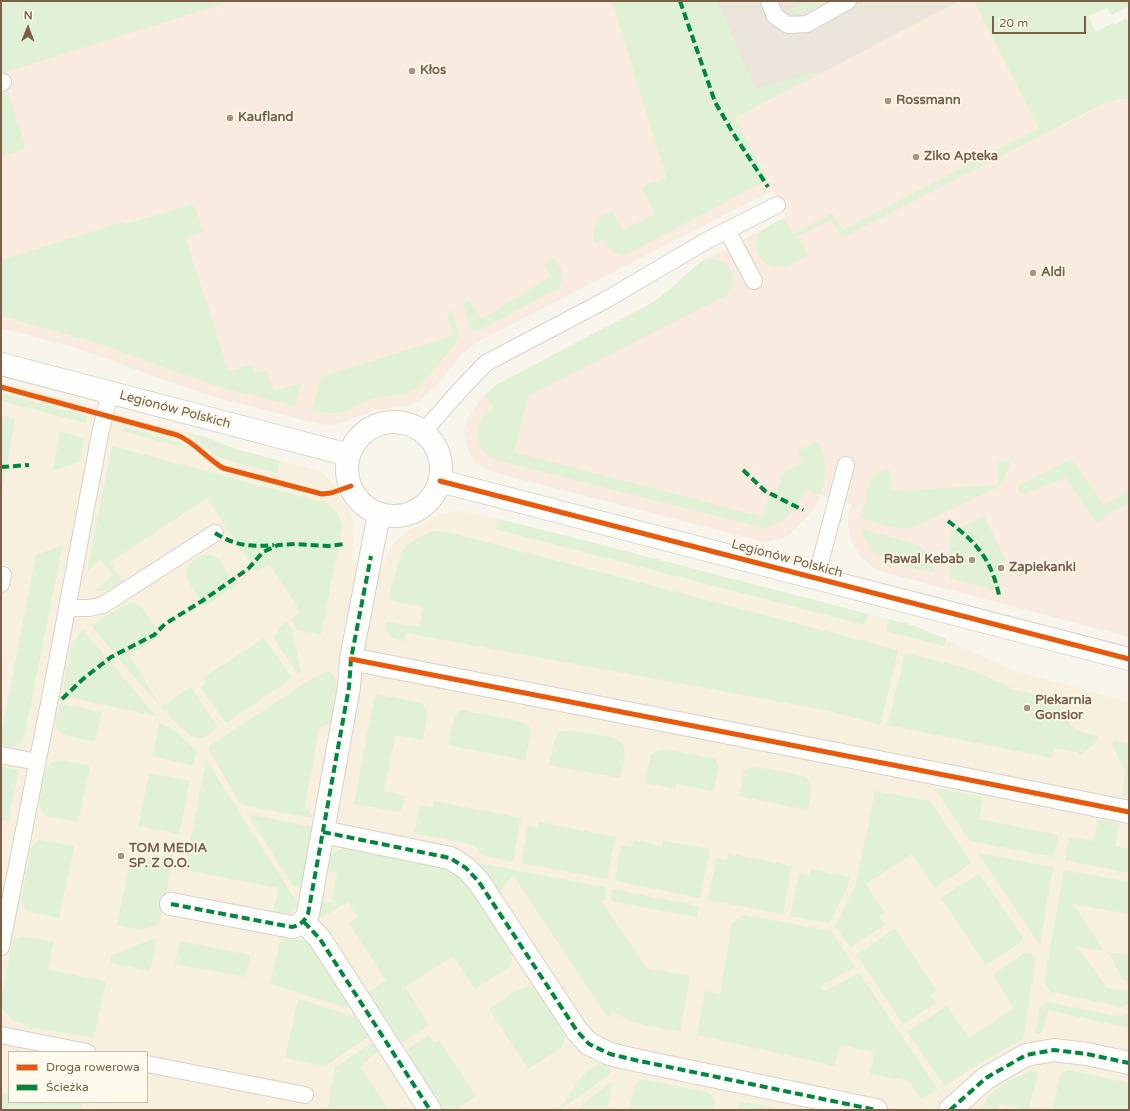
<!DOCTYPE html>
<html>
<head>
<meta charset="utf-8">
<style>
	body { margin:0 }
	#map { position:relative; width:1130px; height:1111px; overflow:hidden; background:#f8f5ec; font-family:"Varela Round",sans-serif }
	canvas { display:block }
	.frame { position:absolute; inset:0; border:2px solid #7b5f47; pointer-events:none }
	.legend { position:absolute; left:8px; top:1051px; width:140px; height:52px; box-sizing:border-box; background:#fffaee; border:1px solid #cabcab; margin:0; padding:5px 7px; list-style:none; font-size:12px; color:#7b5f47 }
	.legend li { display:flex; align-items:center; gap:8px; height:20px }
	.legend b { width:20px; border:1px solid #cabcab }
	.north { position:absolute; left:8px; top:8px; width:40px; height:40px; -webkit-text-stroke:3px #fffaee; paint-order:stroke; rotate:1deg; font-size:11px; font-weight:700; line-height:16px; text-align:center; color:#7b5f47 }
	.north::after { content:''; display:block; margin:auto; width:14px; height:18px; background:#7b5f47; clip-path:polygon(50% 0,100% 100%,50% 72%,0 100%) }
	.scale { position:absolute; left:992px; top:16px; width:94px; height:18px; box-sizing:border-box; border:2px solid #7b5f47; border-top:0; padding-left:5px; font-size:12px; line-height:14px; white-space:nowrap; color:#7b5f47; -webkit-text-stroke:3px #fffaee; paint-order:stroke }
</style>
</head>
<body>
<div id="map">
<canvas width="1130" height="1111"></canvas>
<div class="frame"></div>
<ul class="legend">
<li><b style="height:5px;background:#e8590c"></b>Droga rowerowa</li>
<li><b style="height:5px;background:#00873e"></b>Ścieżka</li>
</ul>
<div class="north">N</div>
<div class="scale">20 m</div>
</div>
<script>
const ctx = document.querySelector('canvas').getContext('2d');
ctx.lineJoin = 'round';
function paint(path, color) { ctx.fillStyle = color; ctx.fill(path, 'evenodd'); }
function stroke(path, color, width, dash) { ctx.strokeStyle = color; ctx.lineWidth = width; ctx.lineCap = dash ? 'butt' : 'round'; ctx.setLineDash(dash || []); ctx.stroke(path); }
function label(font, color, halo, rows, align = 'center') {
  ctx.font = font + ' "Varela Round",sans-serif'; ctx.lineWidth = 3; ctx.setLineDash([]); ctx.textBaseline = 'middle'; ctx.strokeStyle = halo; ctx.fillStyle = color; for (const [text, x, y, turn = 0] of rows) {
    ctx.save(); ctx.translate(x, y); ctx.rotate((+turn || 0) * Math.PI / 180); ctx.textAlign = isNaN(turn) ? turn : align; if (halo) ctx.strokeText(text, 0, 0); ctx.fillText(text, 0, 0); ctx.restore();
  }
}
const residential = new Path2D(`
	M1,381L202,436L236,449L315,470L324,474L334,485L349,509L352,518L354,539L352,561L383,568L389,550L394,543L407,531L438,515L455,511L466,512L567,536L915,626L1015,671L1129,702V1110H1ZM9,1052H147V1102H9Z`);
const commercial = new Path2D(`
	M178,1H621L735,118L959,1H987L1054,130L1129,91V637L879,571L871,566L863,558L855,548L850,536L848,524L849,511L852,504L820,495L817,503L809,515L789,535L781,539L765,542L492,472L482,467L475,462L467,447L464,431L466,423L473,410L485,395L496,385L509,378L658,299L702,261L786,217L773,190L477,342L460,356L436,386L419,401L408,406L376,410L343,423L330,425L319,424L207,395L73,347L1,328V36Z`);
const industrial = new Path2D(`
	M714,1H959L818,75L756,92Z`);
const green = new Path2D(`
	M1,1H232L3,73L1,72Z
	M612,1H717L756,89L816,72L818,75L735,118L768,180L623,256C612,254 609,248 604,239L595,244C591,229 597,216 612,211L622,229L624,230L653,215L654,213L642,189L645,185L665,179L666,176Z
	M807,1H830L809,11L795,14L791,11L792,8Z
	M974,1H1129V6L1111,15L1107,8L1088,17L1096,32L1113,23L1114,25L1126,18L1129,24V99H1119L1103,104L842,238L831,219L798,236L808,255C800,259 791,266 783,267C764,271 748,249 760,233C766,226 776,222 784,219L793,234L833,213L842,230L1039,128Z
	M8,91L25,146L24,149L22,150L1,157V93Z
	M194,204L203,232L188,237L186,239L228,370L231,371L249,365H251L254,373L267,370L274,391L301,383L295,406L219,387L94,342L1,316V260L123,222L127,224Z
	M553,258L555,259C561,270 568,278 558,289L478,331L472,332L463,303L469,300L480,318H483L550,277V275L544,264Z
	M712,259C732,261 739,280 727,295L528,396L514,452L763,517L769,496L776,495L783,474L804,462L798,451L816,442L819,443C827,463 826,474 820,495L806,490C798,507 784,525 764,528L496,460C482,454 472,439 479,423C482,417 489,411 494,406L486,399L485,395L496,385L646,307L658,299L697,265L702,261Z
	M452,310L459,334L455,344L425,380L412,391L406,394L371,399L349,410L339,413H328L312,411L321,377L452,336L453,334L447,316L448,313Z
	M1,393L86,416V423L1,401Z
	M1,415L15,419L1,498Z
	M125,427L179,442L189,449L121,431Z
	M60,431L84,438L80,462L53,471Z
	M188,433L202,436L236,449L280,461L277,473L223,459L215,455Z
	M112,446L326,503C335,509 340,515 342,526L321,635L298,630L291,619L301,612L269,564L256,572L207,498L110,562L122,581C114,589 106,592 94,591L113,575L100,559L87,572Z
	M1012,459L1000,486L915,527C897,531 879,523 861,518L871,478L877,473L886,469H889L891,472L892,491L998,485L997,465L998,462Z
	M1072,459L1104,506L1129,489V502L1096,523L1066,478L1023,494L1019,492L1018,487L1021,484Z
	M984,516L1007,563L1005,562L997,591L950,578C948,561 947,547 952,531Z
	M498,519L567,536L868,614L865,625L495,529Z
	M862,529L916,544C928,551 933,559 934,573C904,566 870,564 862,529Z
	M433,531L451,533L898,650L880,725L830,711L406,633L404,641C390,638 386,636 386,622L419,627L423,606L395,602L389,600C390,590 399,556 404,549C412,540 422,535 433,531Z
	M63,545L24,737C19,746 12,749 1,746V735L36,555Z
	M206,554L215,556L219,559L236,586L205,606L188,581L185,572C188,563 197,557 206,554Z
	M133,603C144,605 154,626 160,635L130,656L161,707L191,687L218,728C212,731 203,740 196,738C181,735 106,643 91,625L122,606Z
	M889,619L915,626L946,639L944,646L886,631Z
	M287,622L292,631L301,672L298,674L273,637L279,633L277,629Z
	M83,630L156,716L62,696L71,647L75,639Z
	M264,638L292,678L226,723L200,687L206,683L203,678Z
	M905,653L966,668L1008,686L1012,689L1053,699C1065,706 1064,721 1074,728C1080,733 1091,734 1099,736L1098,740L1080,756L1077,752L1054,748L1052,758L887,725Z
	M328,671C344,677 334,710 332,722L319,728L305,806L314,818L246,806L239,802L209,750L210,746L311,679Z
	M375,694L422,703L428,713L423,740L395,735L384,791L405,796L402,810L401,812L354,804Z
	M60,703L102,712L95,741C85,739 58,738 56,725C56,719 59,710 60,703Z
	M461,710L519,721L529,725L531,732L525,760L448,745L454,716Z
	M159,723L169,727L197,751L193,766L152,756Z
	M563,731C575,731 605,735 616,739C619,741 623,744 624,748C627,755 621,771 620,778L549,765L555,739L558,733Z
	M1114,740L1129,744V796L1122,795L1125,771L1112,744Z
	M663,749L715,759L719,766L714,791L676,784L675,789L645,783L650,756L653,753Z
	M59,760L90,766L78,822L46,816C43,813 41,810 40,805C40,797 44,769 50,764C52,762 56,761 59,760Z
	M206,760L298,904C293,917 284,914 273,912L278,888L185,870Z
	M1,766L19,770L8,821L1,820Z
	M757,767L801,775C818,783 811,795 807,810L739,796L744,771L749,768Z
	M149,773L190,781L179,834L138,826Z
	M934,788L983,797L979,819L1058,835L1054,857L970,841Z
	M875,791L930,801L968,857L970,860V864L935,888L912,854L866,884L884,912L879,916L885,925L850,947L835,926L855,887Z
	M434,801L521,818L513,862L482,855L474,845L414,833L420,805L432,808Z
	M253,815L313,827L301,887L293,886L250,818Z
	M1098,819L1119,824L1115,846L1129,849V873L1065,860L1069,837L1094,841Z
	M539,822L616,837L607,879L521,863L528,826L538,828Z
	M39,840L74,846L59,918L27,911L24,908L21,901L31,848L34,844Z
	M634,840L662,846L663,841L710,849L700,898L615,881L621,845L632,847Z
	M346,848L443,867L456,874L464,882L473,894L512,954V963L509,967L475,989L453,956L405,987L429,1025L399,1045L366,994L386,980L349,924L358,917L348,902L321,918L319,911V901L332,903L337,873L325,871C328,858 332,851 346,848Z
	M728,853L792,866L783,914L708,900L716,858L727,860Z
	M978,853L1053,867L1040,945Z
	M174,854L160,924L141,930L117,925L130,861L138,863L139,859Z
	M479,863L607,888L605,900H600L647,968L690,976L680,1032L631,1022L613,1011L609,1017L604,1012L513,875L498,894Z
	M811,869L849,877L848,887L829,923L790,916L799,873L810,876Z
	M1064,870L1129,882V914L1073,904L1104,951L1077,947L1107,988L1129,991V1003L1122,1007L1051,992L1044,983Z
	M980,875L1023,938L1020,943L986,965L941,898L975,876Z
	M612,889L699,906L697,917L610,901Z
	M743,915L831,931L855,967L820,986L823,992L859,973L938,1090L921,1099L909,1081L870,1074L874,1052L840,1045L835,1066L697,1035L705,991L720,994L732,923Z
	M895,928L936,990L930,995L936,1003L903,1024L857,955Z
	M21,936L54,942L48,970L106,981L94,1038L28,1027L14,1021L2,1009L1,1001L12,944L16,938Z
	M157,938L150,971L110,963L112,954Z
	M287,938L307,941L314,947L352,1009L270,984L279,945L282,940Z
	M180,941L250,955L246,977L175,964Z
	M1031,952L1036,960L1023,1039L978,1064L945,1086L907,1032L947,1006L969,1038L1014,1008L993,975L1024,953Z
	M1108,952L1129,955V981L1123,980Z
	M529,986L537,989L564,1030C566,1037 565,1041 561,1048L528,1069L489,1009L517,990Z
	M298,999L356,1017L368,1037L325,1066L285,1058Z
	M1047,1002L1122,1017L1129,1013V1028L1048,1010L1042,1033H1035L1040,1007Z
	M429,1035L434,1043L439,1040L476,1096L455,1110H443L405,1051Z
	M374,1041L379,1050L360,1067L389,1110H327L335,1068Z
	M604,1064L609,1068L611,1072L609,1075L565,1106L561,1110H559C572,1095 581,1066 604,1064Z
	M1069,1070L1129,1083V1110H1052L1061,1073L1062,1071Z
	M1030,1071H1036L1038,1074L1028,1110L999,1104L997,1110H982C987,1088 1011,1080 1030,1071Z
	M9,1078V1102H82L80,1110H1V1092L7,1094Z
	M641,1079L707,1092L713,1096L715,1103L713,1110H629L635,1086Z
	M613,1081L607,1110H576Z
	M744,1102L786,1110H737L740,1104Z`);
const service = new Path2D(`
	M769,1L775,16L788,25L807,24L848,1
	M1,83L3,82
	M727,230L754,281
	M423,432L461,389L486,363L604,301L706,241L777,205
	M816,578L846,465
	M1,584L3,575
	M67,608H89L103,605L215,533
	M1,755L37,762
	M1,947L52,688L100,434L110,393
	M1,1035L87,1052
	M147,1064L305,1095`);
const minor = new Path2D(`
	M351,659L980,782L1129,812
	M323,832L450,858L466,868L479,882L577,1031L589,1044L610,1054L635,1060L876,1110
	M171,904L292,927C300,925 304,922 308,914L349,687L351,659L379,514
	M304,922L320,939L430,1110
	M950,1110L986,1078L1026,1055L1054,1050L1087,1054L1129,1063`);
const tertiary = new Path2D(`
	M1,364L349,455
	M347 469a47 47 0 1 1 94 0a47 47 0 1 1-94 0Z
	M440,481L1129,659`);
const quiet = new Path2D(`
	M680,1L715,102L733,133L768,187
	M1,467L29,465
	M743,470L765,491L803,510
	M948,521C977,543 991,559 999,595
	M215,533C235,546 251,547 274,545
	M62,699L83,679L111,657L154,635L165,624L202,601L248,569L263,552L278,545L295,544L328,546L344,544
	M323,832L450,858L466,868L479,882L577,1031L589,1044L610,1054L635,1060L876,1110
	M171,904L292,927C300,925 304,922 308,914L349,687L351,659L371,556
	M304,922L320,939L430,1110
	M950,1110L986,1078L1026,1055L1054,1050L1087,1054L1129,1063`);
const cycleway = new Path2D(`
	M1,387L177,435C195,442 207,459 223,468L322,494L331,493L351,486
	M440,481L1129,659
	M351,659L980,782L1129,812`);
const markers = [
	[412,71,4,"#a79481"],
	[888,101,4,"#a79481"],
	[230,118,4,"#a79481"],
	[916,157,4,"#a79481"],
	[1033,273,4,"#a79481"],
	[972,560,4,"#a79481"],
	[1001,568,4,"#a79481"],
	[1027,708,4,"#a79481"],
	[121,856,4,"#a79481"]
];
const poiNames = [
	["Kłos",420,71],
	["Rossmann",896,101],
	["Kaufland",238,118],
	["Ziko Apteka",924,157],
	["Aldi",1041,273],
	["Rawal Kebab",964,560,"right"],
	["Zapiekanki",1009,568],
	["Piekarnia",1035,701],
	["Gonsior",1035,716],
	["TOM MEDIA",129,849],
	["SP. Z O.O.",129,864]
];
const streetNames = [
	["Legionów Polskich",175,410,15],
	["Legionów Polskich",787,559,15]
];
paint(residential, '#f7f0de');
paint(commercial, '#f9ebdf');
paint(industrial, '#ebe5dc');
paint(green, '#e1f1d5');
stroke(service, '#d8d2ca', 18);
stroke(minor, '#d8d2ca', 24);
stroke(tertiary, '#d8d2ca', 24);
stroke(service, '#fefefc', 16);
stroke(minor, '#fefefc', 22);
stroke(tertiary, '#fefefc', 22);
stroke(quiet, '#00873e', 4, [8, 4]);
stroke(cycleway, '#e8590c', 5);
for (const [x, y, r, color] of markers) { const dot = new Path2D(); dot.arc(x, y, r, 0, 2 * Math.PI); ctx.fillStyle = color; ctx.fill(dot); stroke(dot, '#fffaee', 1.5); }
label('bold 13px', '#7b5f47', '#fffaee', poiNames, 'left');
label('13px', '#7b5f47', '#fffaee', streetNames);
</script>
</body>
</html>
